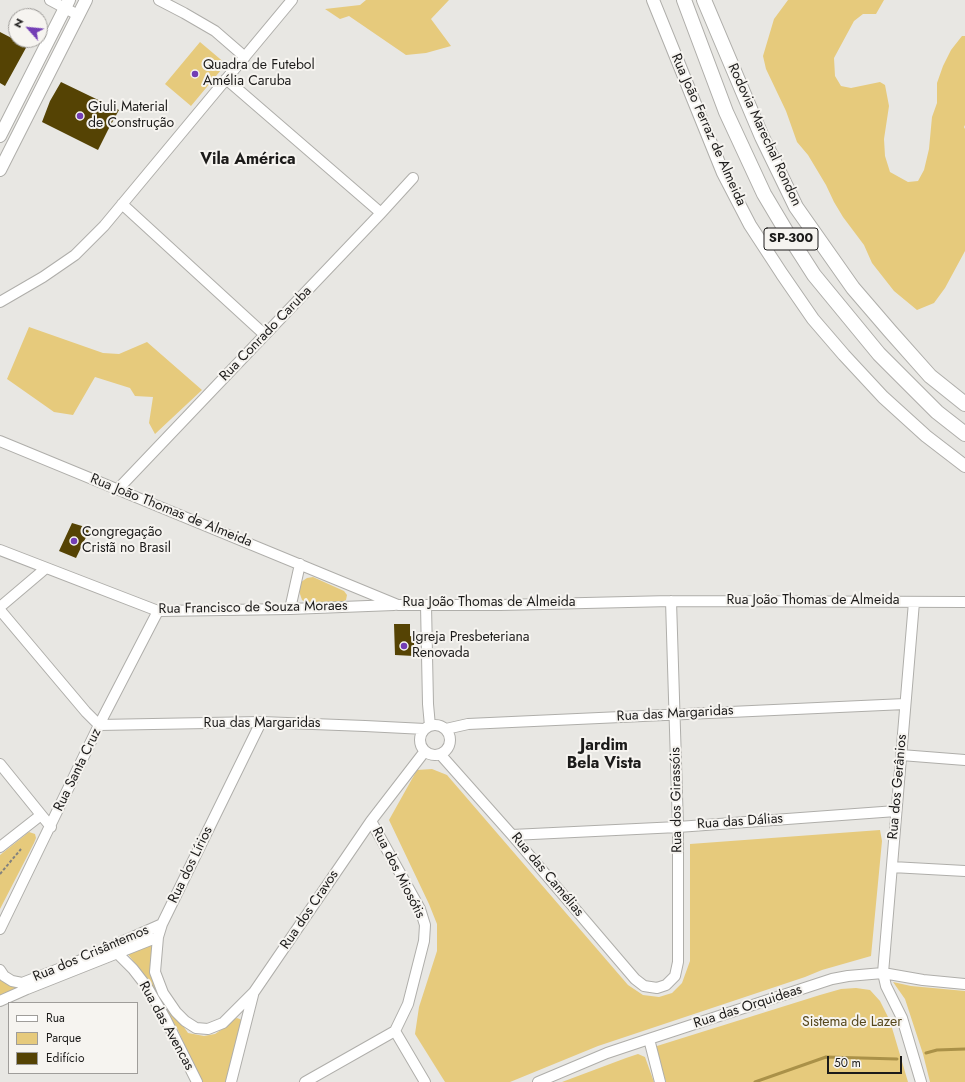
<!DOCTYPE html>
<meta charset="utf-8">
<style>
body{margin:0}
#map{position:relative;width:965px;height:1082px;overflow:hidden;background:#e8e7e3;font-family:Jost,sans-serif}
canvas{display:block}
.legend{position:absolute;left:8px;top:1002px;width:130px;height:72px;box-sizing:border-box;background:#f6f4f0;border:1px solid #9f9d9a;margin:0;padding:5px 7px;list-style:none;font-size:12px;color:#1c1b1a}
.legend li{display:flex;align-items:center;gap:8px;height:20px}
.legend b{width:20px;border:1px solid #9f9d9a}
.north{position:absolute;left:8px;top:8px;width:40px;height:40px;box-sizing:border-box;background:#f6f4f0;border:1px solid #9f9d9a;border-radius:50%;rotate:297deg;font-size:11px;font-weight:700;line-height:16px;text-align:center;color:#1c1b1a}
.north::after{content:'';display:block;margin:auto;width:14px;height:18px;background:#733eb5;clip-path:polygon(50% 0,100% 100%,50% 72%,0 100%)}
.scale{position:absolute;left:827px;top:1056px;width:75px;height:18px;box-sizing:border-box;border:2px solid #1c1b1a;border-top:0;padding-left:5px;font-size:12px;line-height:14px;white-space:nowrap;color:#1c1b1a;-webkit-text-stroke:3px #f6f4f0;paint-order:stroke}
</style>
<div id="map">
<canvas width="965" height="1082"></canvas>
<ul class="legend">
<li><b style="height:5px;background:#fff"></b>Rua</li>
<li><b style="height:11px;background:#e6ca7c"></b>Parque</li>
<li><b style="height:11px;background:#554304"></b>Edifício</li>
</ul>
<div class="north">N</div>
<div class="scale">50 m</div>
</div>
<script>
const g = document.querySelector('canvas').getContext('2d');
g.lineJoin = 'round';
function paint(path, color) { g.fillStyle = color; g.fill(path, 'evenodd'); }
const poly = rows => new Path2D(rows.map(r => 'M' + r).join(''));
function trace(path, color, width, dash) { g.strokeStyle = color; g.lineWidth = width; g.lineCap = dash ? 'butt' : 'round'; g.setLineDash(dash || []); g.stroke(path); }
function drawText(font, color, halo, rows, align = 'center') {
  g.font = font + ' Jost,sans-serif'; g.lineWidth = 4; g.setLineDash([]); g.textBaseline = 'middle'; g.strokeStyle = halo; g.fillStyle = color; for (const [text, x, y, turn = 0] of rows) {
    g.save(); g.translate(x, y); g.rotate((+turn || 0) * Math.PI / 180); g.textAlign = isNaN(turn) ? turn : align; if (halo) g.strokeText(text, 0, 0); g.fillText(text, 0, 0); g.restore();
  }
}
paint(poly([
 [366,0,449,0,431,19,451,46,426,53,406,55,349,16,340,19,325,9,360,5],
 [788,0,884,0,876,14,863,14,854,21,834,58,835,76,841,86,851,88,880,82,885,85,889,106,884,139,885,156,890,172,908,182,918,181,924,170,929,149,932,117,937,103,937,83,943,66,951,50,962,36,965,36,965,125,964,127,965,129,965,251,945,288,934,303,917,310,894,291,872,263,864,245,843,217,834,202,826,185,808,155,797,142,786,111,766,69,763,56,774,19],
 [200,42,226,64,191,106,165,84],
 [29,327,103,353,119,354,147,342,202,390,155,434,149,423,153,397,135,396,130,388,95,377,73,415,54,412,7,379],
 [313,577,344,591,347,595,346,600,342,602,308,604,302,600,299,591,301,582,307,578],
 [432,769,447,775,628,985,643,995,659,997,672,993,682,983,690,961,690,844,880,830,882,841,871,956,822,970,805,977,598,1046,510,1082,445,1082,415,1034,419,1007,437,951,437,924,429,904,389,820,417,770],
 [29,832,35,834,36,838,34,843,0,909,0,855],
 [154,943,160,992,188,1033,204,1036,215,1034,228,1025,234,1019,237,1018,242,1020,242,1022,227,1082,201,1082,177,1028,145,976,127,953],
 [0,979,7,983,19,989,0,996],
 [893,982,911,986,965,991,965,1082,930,1082,923,1054,905,999],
 [856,988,870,990,880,1001,890,1021,908,1082,666,1082,656,1050,657,1046,820,995,841,989],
 [638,1054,645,1057,654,1082,562,1082,626,1058]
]), '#e6ca7c');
trace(poly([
 [926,1053,937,1050,965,1049],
 [755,1082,826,1057,897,1059]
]), '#aa9148', 3);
paint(poly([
 [0,32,27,46,5,86,0,83],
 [61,82,119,110,108,130,98,150,42,122,50,101],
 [72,523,82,526,89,531,76,558,59,551],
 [394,624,410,624,410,636,414,637,414,656,395,655]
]), '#554304');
const minor = poly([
 [50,0,78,15],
 [159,0,184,13,215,31,245,57],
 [226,79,381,213],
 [122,204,265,335],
 [0,302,43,277,75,255,104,226,292,0],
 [0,441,398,605,500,605,671,601,965,602],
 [118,489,381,213,413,178],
 [0,550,158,611,290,609,394,605],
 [914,602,883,973,886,986,902,1018,921,1082],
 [426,605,428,704,430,726],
 [0,607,46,568],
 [290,609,300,564],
 [0,610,86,712,99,725,261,722,365,726,425,729],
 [261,722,162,924,158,937,155,972,163,993,176,1012,185,1021,196,1028,208,1029,223,1023,254,992,371,821,425,751],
 '420 740a15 15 0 1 1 30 0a15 15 0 1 1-30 0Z',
 [446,729,468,724,905,704],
 [440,754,512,835,635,979,644,986,657,988,666,985,675,976,678,962,678,827,671,601],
 [901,755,965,760],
 [0,764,51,827],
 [371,821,420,909,425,925,424,941,408,1004,395,1031],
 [512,835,678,827,896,811],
 [0,847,41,815],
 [892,867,965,871],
 [0,929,99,725,158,611],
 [117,953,133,969,147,987,165,1018,197,1082],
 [0,970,4,976,12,981,22,983,74,963,162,924],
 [0,1001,27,989,158,937],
 [395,1031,425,1082],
 [649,1039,660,1082],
 [231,1082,253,995],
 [305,1082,395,1031],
 [538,1082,607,1053,649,1039,832,979,848,976,883,973,923,980,965,984]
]);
const major = poly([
 [653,0,723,173,750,225,782,274,813,319,844,355,883,397,926,436,965,466],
 [0,136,69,0],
 [0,170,86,0]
]);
const highway = poly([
 [684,0,726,112,764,194,789,236,814,275,879,354,937,412,965,434],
 [704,0,762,137,796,207,853,288,890,331,930,376,965,404]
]);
trace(minor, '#afaeaa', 12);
trace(major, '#afaeaa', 14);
trace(highway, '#afaeaa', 16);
trace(poly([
 [0,874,21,849]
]), '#82817e', 2, [3, 2]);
trace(minor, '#fff', 10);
trace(major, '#fff', 12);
trace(highway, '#fff', 14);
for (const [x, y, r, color] of [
 [195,74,4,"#733eb5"],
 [80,116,4,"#733eb5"],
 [74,541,4,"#733eb5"],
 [404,646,4,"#733eb5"]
]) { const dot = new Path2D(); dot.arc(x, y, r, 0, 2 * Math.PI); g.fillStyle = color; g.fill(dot); trace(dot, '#f6f4f0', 1.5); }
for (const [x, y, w] of [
 [791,239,54]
]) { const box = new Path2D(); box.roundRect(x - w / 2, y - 11, w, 22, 3); g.fillStyle = '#f6f4f0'; g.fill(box); trace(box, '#1c1b1a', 1); }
drawText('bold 13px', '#1c1b1a', null, [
 ["SP-300",791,239]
]);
drawText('14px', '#1c1b1a', '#f6f4f0', [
 ["Quadra de Futebol",203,66],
 ["Amélia Caruba",203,82],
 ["Giuli Material",88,108],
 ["de Construção",88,124],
 ["Congregação",82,533],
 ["Cristã no Brasil",82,549],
 ["Igreja Presbeteriana",412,638],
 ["Renovada",412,654]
], 'left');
drawText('14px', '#1c1b1a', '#f6f4f0', [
 ["Rua João Ferraz de Almeida",708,130,66],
 ["Rodovia Marechal Rondon",764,135,65],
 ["Rua Conrado Caruba",266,334,-46],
 ["Rua João Thomas de Almeida",171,511,22],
 ["Rua João Thomas de Almeida",813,601],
 ["Rua João Thomas de Almeida",489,603],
 ["Rua Francisco de Souza Moraes",253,608,-1],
 ["Rua das Margaridas",675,714,-3],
 ["Rua das Margaridas",262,724],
 ["Rua Santa Cruz",78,770,-64],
 ["Rua dos Gerânios",898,787,-85],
 ["Rua dos Girassóis",677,800,-91],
 ["Rua das Dálias",740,822,-4],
 ["Rua dos Lírios",191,865,-64],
 ["Rua dos Miosótis",398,873,63],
 ["Rua das Camélias",547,875,50],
 ["Rua dos Cravos",310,910,-56],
 ["Rua dos Crisântemos",91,954,-23],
 ["Rua das Orquideas",748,1007,-18],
 ["Rua das Avencas",166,1026,61]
]);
drawText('14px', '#56471c', '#f6f4f0', [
 ["Sistema de Lazer",852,1023]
]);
drawText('bold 16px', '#1c1b1a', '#f6f4f0', [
 ["Vila América",248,160],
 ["Jardim",604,746],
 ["Bela Vista",604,764]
]);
</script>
